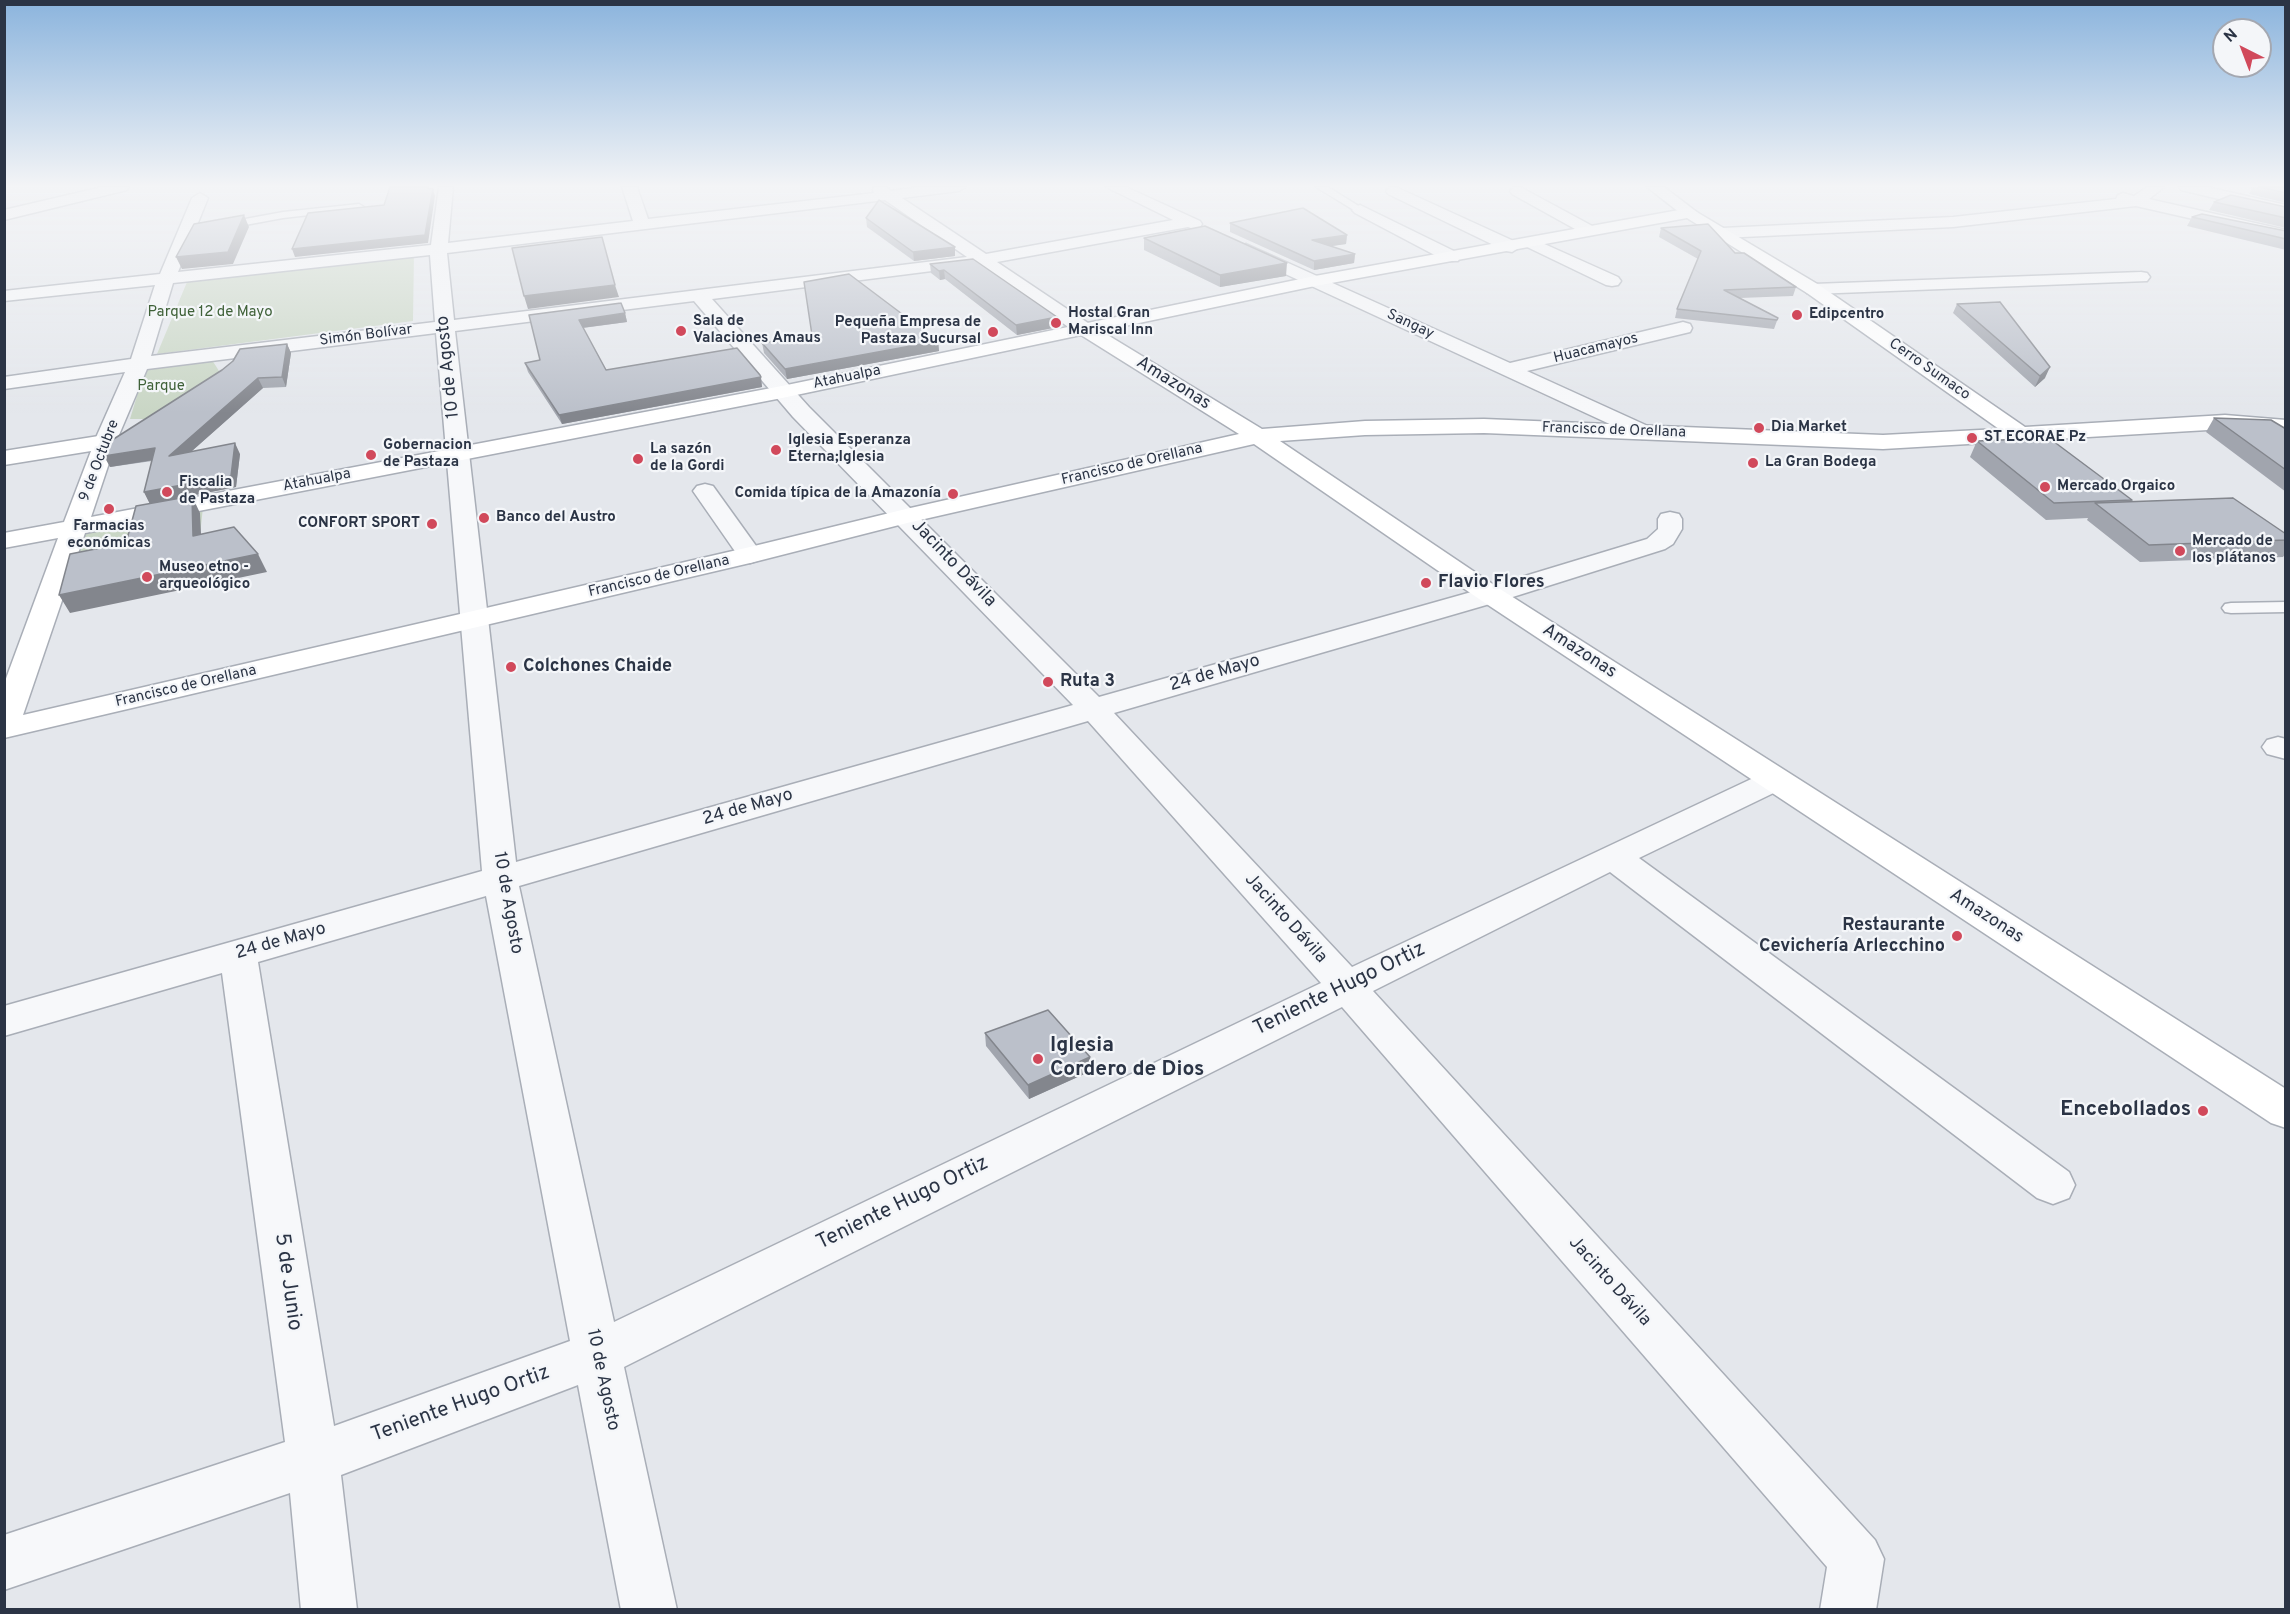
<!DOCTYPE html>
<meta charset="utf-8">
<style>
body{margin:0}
#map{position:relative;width:2290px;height:1614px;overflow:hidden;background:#e4e7ec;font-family:Overpass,sans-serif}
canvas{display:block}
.frame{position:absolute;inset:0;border:6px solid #2b3445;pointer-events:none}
.north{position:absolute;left:2212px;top:18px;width:60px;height:60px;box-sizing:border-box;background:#f4f6f9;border:2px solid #a4a8b1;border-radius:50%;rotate:318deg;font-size:16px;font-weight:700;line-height:24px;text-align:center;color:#2b3445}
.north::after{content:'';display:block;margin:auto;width:21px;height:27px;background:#d1495b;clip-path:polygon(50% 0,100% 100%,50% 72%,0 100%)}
</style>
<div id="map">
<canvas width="2290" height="1614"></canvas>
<div class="frame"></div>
<div class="north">N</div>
</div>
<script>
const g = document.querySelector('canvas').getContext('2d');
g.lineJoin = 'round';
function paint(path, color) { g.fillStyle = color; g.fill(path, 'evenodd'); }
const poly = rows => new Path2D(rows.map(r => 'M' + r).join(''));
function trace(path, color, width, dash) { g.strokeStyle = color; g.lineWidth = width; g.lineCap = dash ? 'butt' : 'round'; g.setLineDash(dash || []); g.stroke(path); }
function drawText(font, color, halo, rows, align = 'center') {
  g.font = font + ' Overpass,sans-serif'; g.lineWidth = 4.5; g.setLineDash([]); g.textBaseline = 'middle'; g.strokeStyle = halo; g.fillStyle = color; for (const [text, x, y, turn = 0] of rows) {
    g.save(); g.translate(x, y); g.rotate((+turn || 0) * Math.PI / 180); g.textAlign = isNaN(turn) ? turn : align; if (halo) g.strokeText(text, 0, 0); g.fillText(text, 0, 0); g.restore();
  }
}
paint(poly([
 [414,254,413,321,157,354,187,282],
 [212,360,221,374,148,419,130,419,145,369],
 [203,507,199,545,74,568,85,529]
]), '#c9d6c5');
const lane = poly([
 [1316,187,1328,187,1365,210,1357,212,1316,187],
 [359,204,364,207,362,209,283,218,218,230,213,227,218,224,283,212,359,204],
 [2286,602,2286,612,2231,613,2225,612,2222,608,2225,604,2231,603,2286,602]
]);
const street = poly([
 [102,187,129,187,127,190,4,220,4,210,102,187],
 [439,187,453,187,448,243,633,221,622,187,637,187,648,219,874,193,873,190,874,187,886,187,891,191,920,187,966,187,959,191,902,198,986,254,1173,220,1106,187,1126,187,1200,221,1202,224,1200,227,1194,229,1188,227,997,262,1091,325,1093,329,1091,333,1084,335,1077,333,979,265,712,299,809,407,1099,697,1482,589,1647,539,1658,529,1658,519,1661,514,1670,512,1679,514,1682,519,1682,529,1673,544,1665,549,1500,601,1114,713,1352,967,1764,773,1775,770,1786,773,1791,780,1786,787,1639,858,2069,1172,2075,1185,2069,1198,2053,1204,2037,1198,1610,872,1373,991,1875,1540,1884,1559,1876,1610,1820,1610,1827,1567,1342,1007,624,1367,677,1610,621,1610,578,1385,341,1475,357,1610,301,1610,290,1493,4,1590,4,1535,285,1442,222,973,4,1036,4,1006,482,871,436,333,147,369,116,442,113,447,105,449,97,447,94,442,125,372,4,389,4,377,131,359,155,285,4,301,4,291,160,274,192,198,200,193,208,198,178,272,431,245,439,187],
 [885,200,967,257,454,320,447,253,885,200],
 [430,255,435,322,151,356,173,283,430,255],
 [694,301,793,417,1073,705,516,862,455,331,694,301],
 [1088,721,1321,983,614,1322,519,886,1088,721],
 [486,896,570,1341,334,1426,258,962,486,896],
 [1390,187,1398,188,1518,243,1520,247,1512,252,1506,251,1388,194,1386,191,1390,187],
 [1514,187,1522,188,1596,228,1598,231,1596,234,1584,234,1512,194,1510,191,1514,187],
 [1647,187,1664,187,1698,213,1696,216,1684,216,1647,187],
 [2147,187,2164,187,2149,199,2286,230,2286,240,2136,206,1953,227,1722,238,1714,233,1722,228,1953,217,2116,199,2118,195,2123,193,2134,196,2147,187],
 [2179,187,2207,187,2286,205,2286,215,2181,190,2179,187],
 [1360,205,1458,253,1460,257,1458,261,1446,261,1355,213,1352,210,1355,207,1360,205],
 [1531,238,1618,277,1621,281,1618,285,1612,286,1606,285,1525,246,1523,243,1525,240,1531,238],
 [1246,244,1510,363,1683,322,1690,324,1692,328,1690,332,1527,371,1650,427,1653,432,1650,437,1642,439,1240,253,1238,249,1246,244],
 [2141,272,2147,273,2150,277,2147,281,1813,294,1807,293,1804,289,1807,285,1813,284,2141,272],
 [705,484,713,486,759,550,763,555,759,560,750,563,741,560,693,491,697,486,705,484],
 [2278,737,2286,739,2286,759,2267,754,2262,747,2267,740,2278,737]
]);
const secondary = poly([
 [1690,208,1819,285,2025,427,2225,415,2286,420,2286,434,2225,429,1883,449,1484,433,1365,435,1280,441,1500,589,2286,1089,2286,1128,2271,1123,1482,601,1254,444,907,523,750,563,4,738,4,684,58,538,4,548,4,533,64,522,91,451,4,465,4,451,105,435,113,437,116,442,91,517,782,386,1315,276,1690,208],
 [1687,218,1807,293,1999,429,1883,435,1484,419,1365,421,1262,429,1101,331,1315,286,1687,218],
 [1081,335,1239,434,906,509,750,547,23,715,85,533,782,398,1081,335]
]);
trace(lane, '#a9aeb7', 3);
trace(street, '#a9aeb7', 3);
trace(secondary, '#a9aeb7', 3);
paint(lane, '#f7f8fa');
paint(street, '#f7f8fa');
paint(secondary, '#fff');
paint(poly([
 [2252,187,2286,187,2286,203,2249,194],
 [2214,202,2286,207,2286,228,2209,210],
 [2192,217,2286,231,2286,250,2187,226],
 [866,218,955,247,955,256,914,261,867,227],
 [1230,223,1347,235,1346,244,1331,246,1355,254,1354,263,1314,270,1230,232],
 [1661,228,1735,253,1796,287,1793,296,1740,298,1778,318,1774,329,1675,318,1677,309,1698,259,1659,237],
 [1144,238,1286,276,1220,287,1144,250],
 [930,264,1057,317,1058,327,1017,335,945,279,940,280,931,273],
 [1957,304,2045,378,2035,387,1953,313],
 [625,313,627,322,583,328,606,370,760,375,762,387,562,424,528,372,525,363,540,360,529,315],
 [938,341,939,351,787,379,764,353,762,343],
 [287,344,291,353,286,387,263,388,192,451,240,454,236,487,150,504,144,492,152,461,110,467,222,370],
 [2214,418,2286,429,2286,492,2206,432],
 [1977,441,2132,500,2131,502,2286,534,2286,553,2283,557,2140,562,2087,520,2088,518,2046,520,1970,457],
 [985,1033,1091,1071,1029,1099,986,1046]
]), '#a1a5ae');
paint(poly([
 [433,188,435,196,428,243,295,257,292,249],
 [244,215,249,227,233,264,182,269,176,257],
 [1347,235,1346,244,1312,249,1312,240],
 [955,247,955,256,914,261,913,252],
 [1355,254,1354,263,1314,270,1314,261],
 [1287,263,1286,276,1220,287,1220,275],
 [944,270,945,279,940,280,939,271],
 [615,285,619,297,528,309,524,296],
 [625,313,627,322,581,328,579,320],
 [1057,317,1058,327,1017,335,1016,325],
 [938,341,939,351,787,379,785,369],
 [287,344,291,353,286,387,282,377],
 [2050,367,2045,378,2035,387,2040,376],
 [761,377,762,387,562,424,559,415],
 [258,378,263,388,175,466,169,456],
 [235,443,240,454,236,487,150,504,144,492],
 [155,448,160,459,110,467,104,456],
 [192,496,200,513,202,554,193,536],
 [258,554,267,572,70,613,59,595],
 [1090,1057,1091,1071,1029,1099,1028,1085]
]), '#83868d');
const building = poly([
 [390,187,428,187,428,189,433,188,425,235,292,249,308,213,384,205,390,187],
 [2259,187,2286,187,2286,193,2259,187],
 [2231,195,2286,207,2286,218,2214,202,2231,195],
 [879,200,955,247,913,252,866,218,879,200],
 [1303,208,1347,235,1312,240,1355,254,1314,261,1230,223,1303,208],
 [2202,214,2286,231,2286,239,2192,217,2202,214],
 [244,215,228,252,176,257,194,224,244,215],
 [1708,224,1735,253,1744,253,1796,287,1724,290,1778,318,1777,320,1677,309,1701,251,1661,228,1708,224],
 [1205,226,1287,263,1220,275,1144,238,1205,226],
 [602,237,615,285,524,296,512,248,602,237],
 [973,259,1057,317,1016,325,944,270,939,271,930,264,973,259],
 [849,274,938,341,785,369,762,343,812,335,804,282,849,274],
 [2000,302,2050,367,2040,376,1957,304,2000,302],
 [621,303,625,313,579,320,606,370,737,348,760,375,761,377,559,415,525,363,540,360,529,315,621,303],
 [287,344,282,377,258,378,169,456,235,443,231,476,144,492,155,448,104,456,109,442,222,370,233,361,240,349,287,344],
 [2214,418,2271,420,2286,429,2286,470,2214,418],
 [2049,438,2132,500,2054,503,1977,441,2049,438],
 [192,496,193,536,234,527,258,554,59,595,70,554,126,543,136,506,192,496],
 [2233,498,2286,534,2286,540,2149,545,2095,503,2233,498],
 [1048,1010,1090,1057,1028,1085,985,1033,1048,1010]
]);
paint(building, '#bbc0ca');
trace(building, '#83868d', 1.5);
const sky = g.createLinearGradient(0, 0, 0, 413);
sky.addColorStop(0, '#8bb4dd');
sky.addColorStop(0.45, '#f3f4f6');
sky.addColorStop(1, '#f3f4f600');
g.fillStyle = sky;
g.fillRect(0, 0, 2290, 413);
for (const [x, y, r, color] of [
 [1797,315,6,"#d1495b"],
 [1056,323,6,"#d1495b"],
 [681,331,6,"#d1495b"],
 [993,332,6,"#d1495b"],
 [1759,428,6,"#d1495b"],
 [1972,438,6,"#d1495b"],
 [776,450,6,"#d1495b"],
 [371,455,6,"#d1495b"],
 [638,459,6,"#d1495b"],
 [1753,463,6,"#d1495b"],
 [2045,487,6,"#d1495b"],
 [167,492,6,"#d1495b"],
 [953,494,6,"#d1495b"],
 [109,509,6,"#d1495b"],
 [484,518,6,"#d1495b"],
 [432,524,6,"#d1495b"],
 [2180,551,6,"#d1495b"],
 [147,577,6,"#d1495b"],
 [1426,583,6,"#d1495b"],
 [511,667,6,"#d1495b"],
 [1048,682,6,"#d1495b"],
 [1957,936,6,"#d1495b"],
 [1038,1059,6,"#d1495b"],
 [2203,1111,6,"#d1495b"]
]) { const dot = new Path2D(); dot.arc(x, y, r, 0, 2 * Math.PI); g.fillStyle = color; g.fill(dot); trace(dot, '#f4f6f9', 2); }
drawText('15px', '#3f6138', '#f4f6f9', [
 ["Parque 12 de Mayo",210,313],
 ["Parque",161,387]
]);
drawText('bold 15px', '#2b3445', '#f4f6f9', [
 ["Hostal Gran",1068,314],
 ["Mariscal Inn",1068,331],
 ["Edipcentro",1809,315],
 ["Sala de",693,322],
 ["Valaciones Amaus",693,339],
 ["Pequeña Empresa de",981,323,"right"],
 ["Pastaza Sucursal",981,340,"right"],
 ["Dia Market",1771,428],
 ["ST ECORAE Pz",1984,438],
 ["Iglesia Esperanza",788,441],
 ["Eterna;Iglesia",788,458],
 ["Gobernacion",383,446],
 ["de Pastaza",383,463],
 ["La sazón",650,450],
 ["de la Gordi",650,467],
 ["La Gran Bodega",1765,463],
 ["Fiscalia",179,483],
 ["de Pastaza",179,500],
 ["Mercado Orgaico",2057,487],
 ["Comida típica de la Amazonía",941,494,"right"],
 ["Banco del Austro",496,518],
 ["CONFORT SPORT",420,524,"right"],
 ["Farmacias",109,527,"center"],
 ["económicas",109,544,"center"],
 ["Mercado de",2192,542],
 ["los plátanos",2192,559],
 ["Museo etno -",159,568],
 ["arqueológico",159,585]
], 'left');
drawText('15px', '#2b3445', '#f4f6f9', [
 ["Sangay",1410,325,25],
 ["Simón Bolívar",366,336,-7],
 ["Huacamayos",1596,349,-14],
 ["Cerro Sumaco",1929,370,35],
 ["Atahualpa",847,378,-12],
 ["Francisco de Orellana",1614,431,2],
 ["9 de Octubre",100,461,-69],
 ["Francisco de Orellana",1132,465,-13],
 ["Atahualpa",317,481,-11],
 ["Francisco de Orellana",659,577,-13],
 ["Francisco de Orellana",186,687,-13]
]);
drawText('18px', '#2b3445', '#f4f6f9', [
 ["10 de Agosto",449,367,-96],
 ["Amazonas",1173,384,32],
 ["Jacinto Dávila",953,564,46],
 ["Amazonas",1579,652,33],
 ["24 de Mayo",1215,674,-16],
 ["24 de Mayo",748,808,-16],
 ["10 de Agosto",507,903,80],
 ["Amazonas",1986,917,33],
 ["Jacinto Dávila",1285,919,48],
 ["24 de Mayo",281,942,-16],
 ["Jacinto Dávila",1609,1282,48],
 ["10 de Agosto",602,1380,78]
]);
drawText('bold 18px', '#2b3445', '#f4f6f9', [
 ["Flavio Flores",1438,583],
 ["Colchones Chaide",523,667],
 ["Ruta 3",1060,682],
 ["Restaurante",1945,926,"right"],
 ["Cevichería Arlecchino",1945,947,"right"]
], 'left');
drawText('21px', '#2b3445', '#f4f6f9', [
 ["Teniente Hugo Ortiz",1340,990,-26],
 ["Teniente Hugo Ortiz",903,1204,-26],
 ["5 de Junio",287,1282,82],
 ["Teniente Hugo Ortiz",461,1405,-20]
]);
drawText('bold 21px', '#2b3445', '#f4f6f9', [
 ["Iglesia",1050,1047],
 ["Cordero de Dios",1050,1071],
 ["Encebollados",2191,1111,"right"]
], 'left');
</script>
